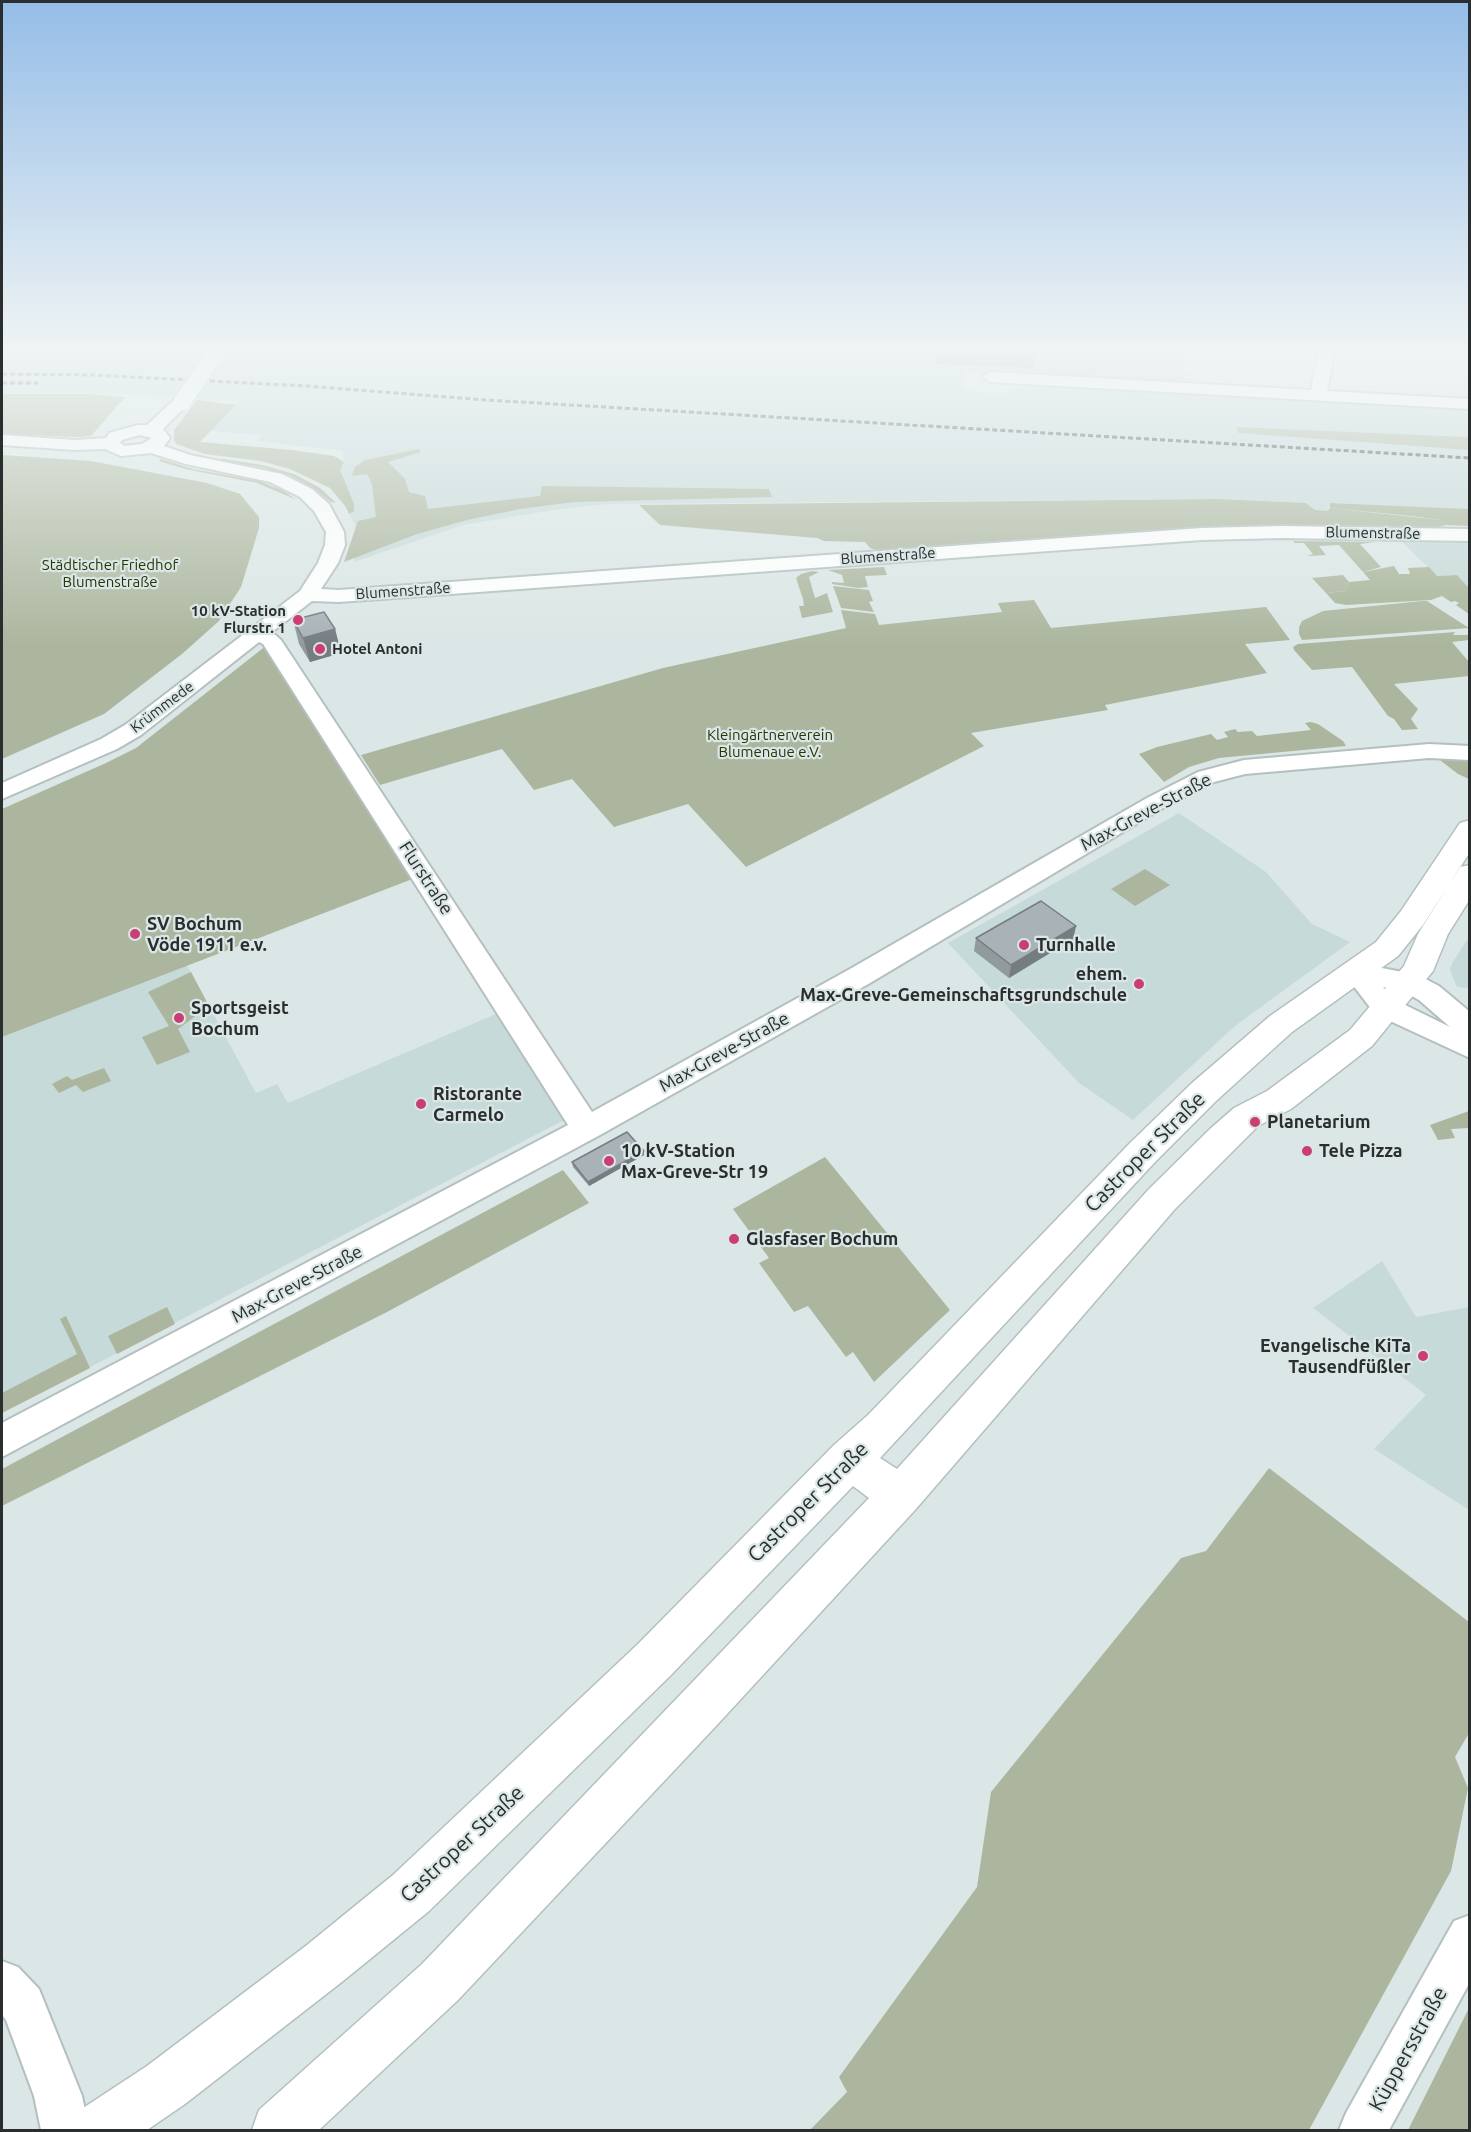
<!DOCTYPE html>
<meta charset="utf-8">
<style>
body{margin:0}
#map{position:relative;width:1471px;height:2132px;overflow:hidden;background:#dbe7e6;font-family:Ubuntu,sans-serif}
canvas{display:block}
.frame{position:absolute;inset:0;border:3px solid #2a2e2e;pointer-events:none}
</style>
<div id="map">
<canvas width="1471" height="2132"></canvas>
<div class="frame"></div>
</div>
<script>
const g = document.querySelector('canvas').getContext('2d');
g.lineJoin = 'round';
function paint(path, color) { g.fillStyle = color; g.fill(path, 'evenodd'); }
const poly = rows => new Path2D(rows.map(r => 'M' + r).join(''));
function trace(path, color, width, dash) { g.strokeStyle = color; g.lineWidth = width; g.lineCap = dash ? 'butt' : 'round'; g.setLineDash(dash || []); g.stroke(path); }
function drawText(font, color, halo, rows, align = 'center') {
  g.font = font + ' Ubuntu,sans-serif'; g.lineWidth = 4.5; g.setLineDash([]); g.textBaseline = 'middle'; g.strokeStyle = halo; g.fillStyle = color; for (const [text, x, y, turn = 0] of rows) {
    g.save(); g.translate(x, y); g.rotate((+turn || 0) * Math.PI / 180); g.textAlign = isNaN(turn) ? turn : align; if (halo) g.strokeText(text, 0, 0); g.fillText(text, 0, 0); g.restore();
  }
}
paint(poly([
 [2,348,535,348,535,350,778,350,795,348,1183,348,1186,382,966,371,963,390,1002,394,1029,383,1469,409,1469,437,1237,427,1238,433,1469,450,1469,509,1330,503,1327,512,1315,510,1306,503,1218,499,608,504,561,509,463,525,354,562,355,525,346,507,330,488,344,462,343,451,257,441,261,435,210,431,239,401,90,393,2,393],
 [1397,537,1469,538,1469,588,1457,575,1437,576],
 [1179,813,1266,872,1312,924,1350,942,1235,1026,1133,1120,1079,1083,948,943],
 [1467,940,1469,941,1469,988,1457,987,1450,970,1451,965],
 [187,965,256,1093,277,1084,288,1103,498,1013,566,1119,2,1413,2,1037],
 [1382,1261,1416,1317,1469,1307,1469,1510,1374,1449,1426,1395,1313,1308]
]), '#c6dad9');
paint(poly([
 [2,394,89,394,125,397,91,436,75,437,2,434],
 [197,400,236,405,200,442,292,450,334,456,344,462,340,470,354,504,354,511,349,514,346,507,330,488,290,469,261,461,205,454,176,444,174,440,174,430],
 [1237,427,1469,437,1469,450,1238,433],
 [419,449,421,452,388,462,405,479,409,492,425,496,428,509,540,496,542,486,769,489,772,497,574,502,520,509,467,520,417,534,344,562,358,521,376,517,372,484,367,474,352,476,355,467,365,460],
 [2,455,91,461,207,483,240,494,259,517,259,528,241,587,219,621,182,654,104,714,2,759],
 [161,459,193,469,259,481,282,490,297,500,257,483,185,469,159,461],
 [223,459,262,465,294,474,320,488,336,503,331,502,312,487,289,475,261,467,218,461],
 [1218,499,1306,503,1315,510,1327,511,1330,508,1442,520,1446,525,1434,528,1277,526,1206,528,882,552,870,548,865,542,824,541,817,538,660,525,639,505],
 [1293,541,1375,542,1360,544,1381,567,1363,572,1339,545,1319,546,1326,555,1307,556,1313,554,1304,543,1295,543],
 [884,567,887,575,865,576,868,587,858,588,832,584,832,582,844,583,842,575,828,570],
 [812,571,819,572,809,577,815,598,827,593,833,612,802,618,799,606,804,606,803,599,796,578,801,574],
 [1343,575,1349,582,1345,591,1326,593,1312,578],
 [833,586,869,590,873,601,869,602,874,612,841,608],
 [1034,600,1051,628,1266,607,1290,640,1245,644,1267,673,1105,705,1108,710,971,733,984,746,746,867,688,804,614,827,572,779,534,790,502,749,380,785,361,755,663,668,846,628,841,610,875,614,879,625,1002,612,998,603],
 [1422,601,1427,601,1469,628,1302,640,1299,634,1299,627,1302,621,1323,611],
 [1455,632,1453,635,1469,635,1469,640,1452,642,1469,662,1469,676,1394,684,1418,709,1411,719,1418,729,1402,730,1394,719,1388,716,1352,667,1312,670,1294,650,1293,647,1298,644],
 [267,645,415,878,2,1037,2,809,106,763,136,748],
 [1311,722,1318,724,1343,741,1346,746,1219,758,1189,767,1164,782,1139,754,1157,747,1211,734,1217,740,1228,737,1224,732,1235,729,1238,732,1252,731,1257,736,1311,730,1305,723],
 [1436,757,1469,760,1469,779,1458,774],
 [1145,869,1170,885,1135,906,1111,889],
 [191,972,209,1006,178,1029,190,1052,157,1065,142,1037,169,1026,148,992],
 [104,1068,111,1081,83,1092,76,1085,59,1093,52,1084,67,1076,72,1080],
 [1469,1111,1469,1128,1451,1129,1455,1138,1438,1140,1430,1125],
 [825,1157,950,1310,874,1382,853,1352,846,1357,808,1306,794,1312,759,1263,769,1258,733,1209],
 [563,1170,589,1203,387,1312,2,1506,2,1469],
 [167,1307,175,1324,117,1354,108,1336],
 [66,1316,90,1368,2,1413,2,1393,77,1354,60,1319],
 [1269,1468,1469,1622,1469,1733,1455,1757,1468,1788,1451,1871,1309,2130,810,2130,847,2092,839,2077,977,1887,991,1792,1181,1558,1206,1551],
 [1469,2008,1469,2130,1408,2130]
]), '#acb69e');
paint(poly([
 [535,348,795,348,778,350,534,350],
 [1330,503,1469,509,1469,526,1446,525,1441,520,1411,516,1330,508],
 [1394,566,1399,574,1410,574,1408,568,1429,567,1437,576,1457,575,1469,588,1469,614,1456,605,1459,603,1455,601,1451,602,1442,596,1431,600,1346,605,1335,603,1326,593,1345,591,1349,582,1370,580,1363,572]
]), '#a8b498');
const minor = poly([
 [1319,348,1335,348,1327,391,1470,399,1470,409,990,382,982,377,990,372,1311,390,1319,348],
 [182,397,190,402,163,429,170,438,164,446,190,455,282,474,312,489,329,504,344,532,345,545,338,563,321,589,339,590,1202,528,1281,526,1470,529,1470,541,1281,538,1202,540,339,602,312,601,272,632,281,640,592,1112,850,969,1147,798,1198,772,1244,760,1429,744,1470,746,1470,760,1429,758,1245,774,1214,782,1163,808,870,983,600,1135,2,1457,2,1423,568,1125,263,644,259,642,141,735,117,749,2,799,2,783,101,739,125,725,300,591,318,563,325,545,326,532,314,511,300,497,270,482,186,464,151,453,121,456,105,449,75,450,2,445,2,435,75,440,106,438,109,433,138,425,147,425,176,398,182,397],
 [139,435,152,438,142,444,125,446,120,443,122,440,139,435],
 [1356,963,1418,975,1439,986,1470,1012,1470,1058,1375,1014,1343,972,1347,965,1356,963],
 [1383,987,1401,990,1419,1000,1450,1027,1395,1000,1383,987],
 [1470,1915,1470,1982,1389,2130,1339,2130,1346,2113,1454,1921,1470,1915],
 [2,1961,18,1967,39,1989,82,2096,89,2130,41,2130,34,2096,6,2020,2,2015,2,1961]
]);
const major = poly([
 [1470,820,1470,852,1423,925,1398,956,1292,1032,1216,1101,1155,1162,880,1458,897,1469,1149,1189,1210,1129,1234,1108,1267,1091,1350,1030,1404,966,1418,934,1460,867,1470,865,1470,899,1448,934,1433,971,1372,1046,1291,1109,1258,1126,1175,1209,915,1510,716,1726,458,2000,319,2130,252,2130,259,2110,422,1964,869,1498,853,1486,670,1676,429,1911,343,1981,185,2104,147,2130,73,2130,80,2110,147,2066,307,1945,393,1875,638,1644,834,1445,868,1415,1131,1142,1192,1083,1270,1016,1376,942,1401,911,1460,823,1470,820]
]);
trace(minor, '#b4bfbf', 4);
trace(major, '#b4bfbf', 3);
paint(minor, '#fff');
paint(major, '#fff');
trace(poly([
 [2,348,24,348],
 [2,374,93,375,307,386,486,400,1470,458],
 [2,383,38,383]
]), '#3f4444', 3, [5, 3]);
const minorBridge = poly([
 [182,402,219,348]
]);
trace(minorBridge, '#b4bfbf', 19, []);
trace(minorBridge, '#fff', 17);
paint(poly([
 [935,348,1035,348,1036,353,1034,368,936,364],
 [293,620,335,629,341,653,310,662,299,644],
 [1076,926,1073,939,1009,978,974,951,976,938],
 [644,1155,589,1186,573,1167,572,1162]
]), '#919a9d');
paint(poly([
 [335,629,341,653,310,662,303,638],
 [1076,926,1073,939,1009,978,1011,965],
 [644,1151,644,1155,589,1186,588,1182]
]), '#767d80');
const building = poly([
 [937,348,1035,348,1036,353,937,349,937,348],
 [324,612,335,629,303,638,293,620,324,612],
 [1041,901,1076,926,1011,965,976,938,1041,901],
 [627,1132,644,1151,588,1182,572,1162,627,1132]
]);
paint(building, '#a9b3b7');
trace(building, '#767d80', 1.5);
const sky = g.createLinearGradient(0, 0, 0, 646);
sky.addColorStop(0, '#95bde7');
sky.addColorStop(0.54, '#eff4f4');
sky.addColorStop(1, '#eff4f400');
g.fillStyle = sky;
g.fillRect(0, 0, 1471, 646);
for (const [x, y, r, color] of [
 [298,620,6,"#c93e73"],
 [320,649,6,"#c93e73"],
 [135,934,6,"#c93e73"],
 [1024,945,6,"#c93e73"],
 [1139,984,6,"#c93e73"],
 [179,1018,6,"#c93e73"],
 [421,1104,6,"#c93e73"],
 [1255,1122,6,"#c93e73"],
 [1307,1151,6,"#c93e73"],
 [609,1161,6,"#c93e73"],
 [734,1239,6,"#c93e73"],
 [1423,1356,6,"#c93e73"]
]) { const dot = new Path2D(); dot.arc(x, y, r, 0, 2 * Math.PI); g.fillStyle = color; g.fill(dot); trace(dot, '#dbe7e6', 2); }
drawText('15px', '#2a2e2e', '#dbe7e6', [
 ["Blumenstraße",1373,533,1],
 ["Blumenstraße",888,556,-4],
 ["Blumenstraße",403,591,-4],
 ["Krümmede",162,707,-37]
]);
drawText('15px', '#263505', '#dbe7e6', [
 ["Städtischer Friedhof",110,565],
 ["Blumenstraße",110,582],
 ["Kleingärtnerverein",770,735],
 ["Blumenaue e.V.",770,752]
]);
drawText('bold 15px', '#2a2e2e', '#dbe7e6', [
 ["10 kV-Station",286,611],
 ["Flurstr. 1",286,628],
 ["Hotel Antoni",332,649,"left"]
], 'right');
drawText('18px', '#2a2e2e', '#dbe7e6', [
 ["Max-Greve-Straße",1146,812,-28],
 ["Flurstraße",426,878,57],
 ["Max-Greve-Straße",724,1052,-29],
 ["Max-Greve-Straße",297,1284,-28]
]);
drawText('bold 18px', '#2a2e2e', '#dbe7e6', [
 ["SV Bochum",147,924],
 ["Vöde 1911 e.v.",147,945],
 ["Turnhalle",1036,945],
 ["ehem.",1127,974,"right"],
 ["Max-Greve-Gemeinschaftsgrundschule",1127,995,"right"],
 ["Sportsgeist",191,1008],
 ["Bochum",191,1029],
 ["Ristorante",433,1094],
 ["Carmelo",433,1115],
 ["Planetarium",1267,1122],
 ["10 kV-Station",621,1151],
 ["Max-Greve-Str 19",621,1172],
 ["Tele Pizza",1319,1151],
 ["Glasfaser Bochum",746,1239],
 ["Evangelische KiTa",1411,1346,"right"],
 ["Tausendfüßler",1411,1367,"right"]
], 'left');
drawText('21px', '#2a2e2e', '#dbe7e6', [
 ["Castroper Straße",1145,1152,-45],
 ["Castroper Straße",808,1502,-45],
 ["Castroper Straße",462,1844,-43],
 ["Küppersstraße",1408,2049,-61]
]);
</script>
